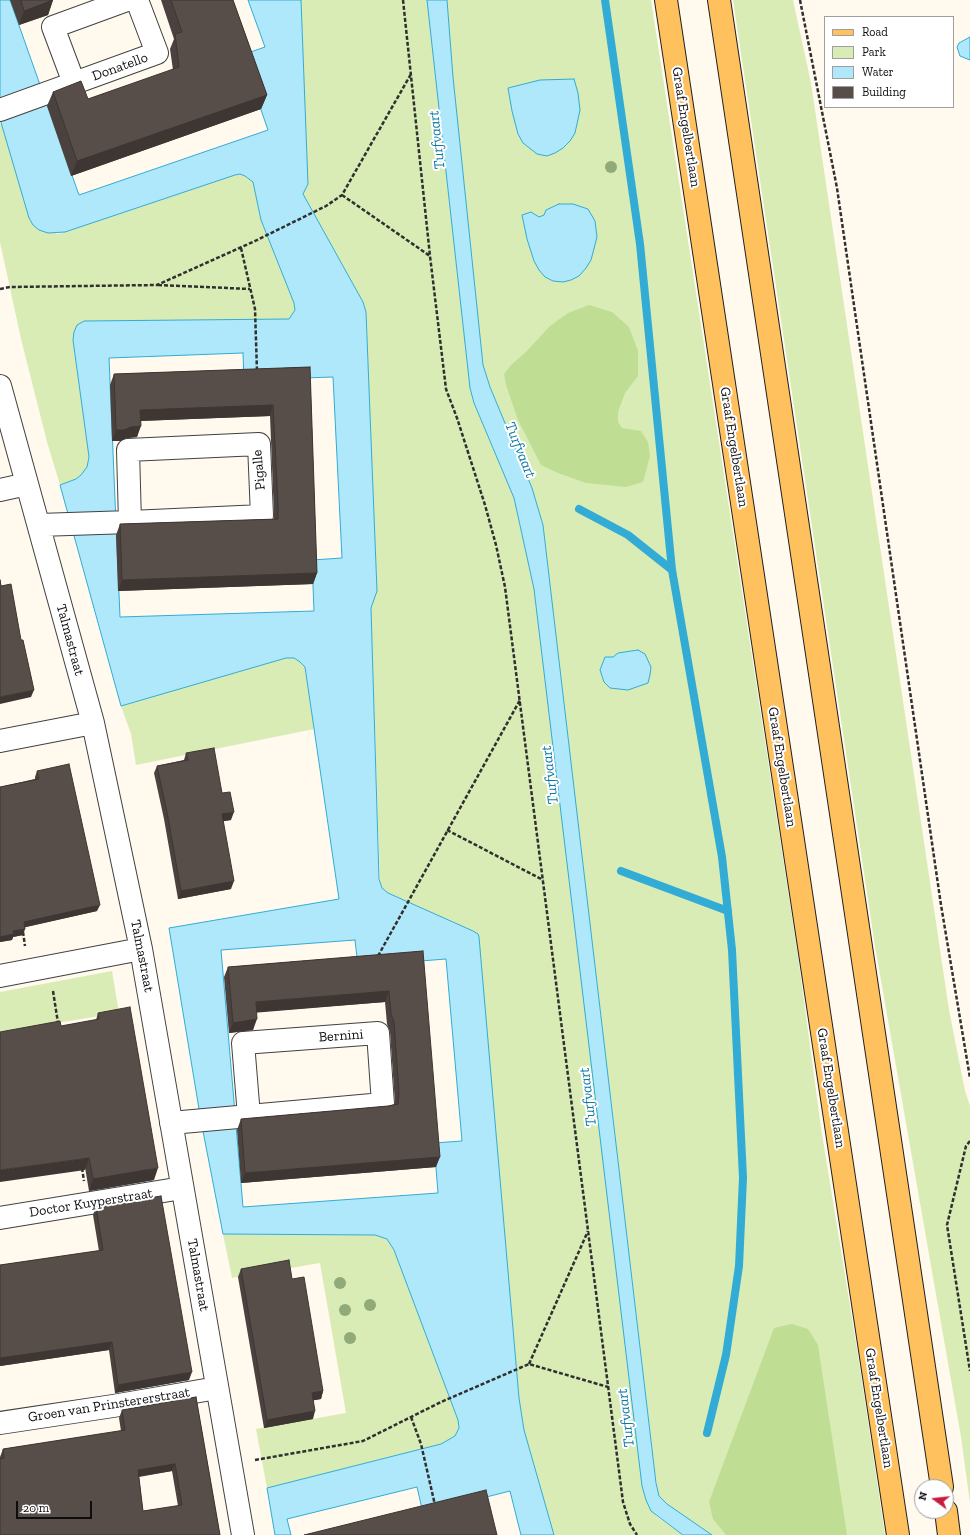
<!DOCTYPE html>
<style>
body{margin:0}
#map{position:relative;width:970px;height:1535px;overflow:hidden;background:#fff9ee;font-family:"Zilla Slab",serif}
canvas{display:block}
.legend{position:absolute;left:824px;top:16px;width:130px;height:92px;box-sizing:border-box;background:#fff;border:1px solid #9f9f9f;margin:0;padding:5px 7px;list-style:none;font-size:12px;color:#0e0e0e}
.legend li{display:flex;align-items:center;gap:8px;height:20px}
.legend b{width:20px;border:1px solid #9f9f9f}
.north{position:absolute;left:914px;top:1479px;width:40px;height:40px;box-sizing:border-box;background:#fff;border:1px solid #9f9f9f;border-radius:50%;rotate:285deg;font-size:11px;font-weight:700;line-height:16px;text-align:center;color:#0e0e0e}
.north::after{content:'';display:block;margin:auto;width:14px;height:18px;background:#c61d3d;clip-path:polygon(50% 0,100% 100%,50% 72%,0 100%)}
.scale{position:absolute;left:16px;top:1501px;width:76px;height:18px;box-sizing:border-box;border:2px solid #0e0e0e;border-top:0;padding-left:5px;font-size:12px;line-height:14px;white-space:nowrap;color:#0e0e0e;-webkit-text-stroke:3px #fff;paint-order:stroke}
</style>
<div id="map">
<canvas width="970" height="1535"></canvas>
<ul class="legend">
<li><b style="height:5px;background:#ffc15e"></b>Road</li>
<li><b style="height:11px;background:#d9ecb5"></b>Park</li>
<li><b style="height:11px;background:#afe8fa"></b>Water</li>
<li><b style="height:11px;background:#574d49"></b>Building</li>
</ul>
<div class="north">N</div>
<div class="scale">20 m</div>
</div>
<script>
const g = document.querySelector('canvas').getContext('2d');
g.lineJoin = 'round';
function paint(path, color) { g.fillStyle = color; g.fill(path, 'evenodd'); }
const poly = rows => new Path2D(rows.map(r => 'M' + r).join(''));
function trace(path, color, width, dash) { g.strokeStyle = color; g.lineWidth = width; g.lineCap = dash ? 'butt' : 'round'; g.setLineDash(dash || []); g.stroke(path); }
function drawText(font, color, halo, rows, align = 'center') {
  g.font = font + ' "Zilla Slab",serif'; g.lineWidth = 4; g.setLineDash([]); g.textBaseline = 'middle'; g.strokeStyle = halo; g.fillStyle = color; for (const [text, x, y, turn = 0] of rows) {
    g.save(); g.translate(x, y); g.rotate((+turn || 0) * Math.PI / 180); g.textAlign = isNaN(turn) ? turn : align; if (halo) g.strokeText(text, 0, 0); g.fillText(text, 0, 0); g.restore();
  }
}
paint(poly([
 [301,0,427,0,470,388,474,403,514,498,534,589,656,1516,683,1535,554,1535,524,1430,519,1398,479,940,478,934,473,931,388,893,382,888,380,882,371,608,377,591,366,312,363,302,303,194,308,184],
 [447,0,651,0,798,956,821,1128,858,1355,885,1535,712,1535,667,1504,659,1496,657,1489,543,525,532,488,490,387,483,365,453,77],
 [733,0,793,0,811,83,949,1010,965,1091,970,1106,970,1503,961,1437,875,946],
 [0,124,2,124,29,218,57,234,65,232,235,175,240,174,245,176,253,182,261,220,294,303,295,310,289,319,84,321,73,340,89,457,87,467,81,475,76,479,60,485,47,442,21,339,0,242],
 [286,658,294,658,300,662,305,667,314,729,136,765,131,734,121,706],
 [112,971,119,1013,0,1032,0,992],
 [223,1234,375,1235,387,1239,394,1250,458,1420,459,1428,456,1436,441,1444,267,1488,256,1429,346,1413,320,1263,232,1278]
]), '#d9ecb5');
paint(poly([
 [589,305,612,312,629,327,638,351,638,376,625,393,618,412,618,422,622,428,641,431,648,442,650,456,643,482,626,487,586,483,558,473,541,465,518,420,506,385,504,374,511,365,526,352,550,326,568,313],
 [792,1324,808,1329,818,1345,847,1535,726,1535,713,1519,709,1502,774,1328]
]), '#bfde93');
const water = poly([
 [0,0,10,0,79,195,268,130,242,55,265,47,248,0,301,0,308,184,303,194,363,302,366,312,377,591,371,608,379,879,382,888,388,893,473,931,478,934,479,937,519,1398,524,1430,554,1535,521,1535,510,1491,423,1513,417,1487,287,1519,291,1535,275,1535,267,1488,441,1444,455,1436,459,1428,458,1420,394,1250,387,1239,375,1235,223,1234,201,1121,169,928,339,899,305,667,300,662,294,658,286,658,121,706,60,485,76,479,81,475,87,467,89,457,73,340,74,332,77,325,84,321,289,319,295,310,294,303,261,220,253,182,245,176,240,174,235,175,65,232,48,233,39,230,33,225,29,218,0,119,0,0],
 [243,353,244,380,333,377,342,558,312,560,314,611,120,617,109,358,243,353],
 [355,940,358,966,446,959,462,1141,434,1143,438,1193,243,1207,221,950,355,940],
 [427,0,447,0,453,77,483,365,490,387,532,488,543,525,656,1483,659,1496,667,1504,712,1535,683,1535,651,1511,646,1500,642,1486,534,589,514,498,474,403,470,388,427,0],
 [970,37,970,60,960,56,957,47,959,43,970,37],
 [574,79,578,93,580,110,575,133,570,141,563,148,555,153,547,156,537,154,523,143,518,134,512,111,508,88,540,80,574,79],
 [559,204,573,204,588,209,595,221,597,237,591,260,586,268,579,276,571,280,563,282,553,281,545,277,539,270,534,261,527,239,522,215,531,212,539,217,544,215,546,210,559,204],
 [638,650,645,654,651,667,650,675,648,683,628,690,610,688,604,682,600,670,605,657,613,657,618,653,638,650]
]);
paint(water, '#afe8fa');
trace(water, '#32abd5', 1);
trace(poly([
 [605,0,640,244,672,570,722,857,732,950,743,1178,739,1266,726,1355,707,1433],
 [579,509,628,535,672,570],
 [621,871,728,911]
]), '#32abd5', 8);
const minor = poly([
 [74,83,53,27,127,0],
 [0,110,157,53,137,0],
 [0,386,93,723,141,949,243,1535],
 [0,490,27,484],
 [39,525,130,522,262,516,259,444,128,450,130,522],
 [0,741,93,723],
 [0,976,141,949],
 [171,1123,383,1104,378,1033,243,1043,249,1116],
 [0,1218,182,1188],
 [0,1423,113,1406,217,1388]
]);
const primary = poly([
 [666,0,898,1535],
 [719,0,942,1487],
 [946,1511,949,1535]
]);
trace(minor, '#414141', 24);
trace(primary, '#1f1f1f', 24);
trace(poly([
 [403,0,430,256,446,389,457,418,485,505,496,545,505,587,623,1502,630,1524,637,1535],
 [800,0,837,188,941,905,970,1078],
 [342,195,430,256],
 [241,248,255,309,257,372],
 [158,285,250,289],
 [0,289,10,287,157,285,255,241,326,206,342,195,411,74],
 [447,830,543,880],
 [23,932,25,946],
 [378,956,520,700],
 [53,991,58,1023],
 [970,1141,966,1146,947,1225,970,1371],
 [82,1168,84,1181],
 [529,1364,588,1231],
 [411,1417,421,1444,435,1505],
 [255,1460,363,1441,441,1402,529,1364,608,1387]
]), '#303030', 2.5, [4, 2]);
trace(minor, '#fff', 22);
trace(primary, '#ffc15e', 22);
g.fillStyle = '#90aa79';
for (const [x, y] of [
 [611,167],
 [340,1283],
 [370,1305],
 [345,1310],
 [350,1338]
]) { g.beginPath(); g.arc(x, y, 6, 0, 2 * Math.PI); g.fill(); }
paint(poly([
 [10,0,53,0,48,15,19,25],
 [161,0,233,0,267,95,261,109,71,176,47,106,53,92,88,99,173,70,170,49,174,39],
 [310,367,317,573,313,584,118,591,116,535,120,524,274,519,274,515,270,416,141,421,137,437,127,438,120,441,112,441,110,385,114,374],
 [186,753,222,793,231,820,223,821,231,889,178,899,164,819,154,773,157,766,184,760],
 [37,771,97,911,25,927,23,935,13,937,12,940,0,942,0,787,35,779,35,777],
 [423,951,436,1167,241,1183,237,1130,241,1119,388,1106,395,1104,395,1103,390,1032,387,1024,385,1002,256,1012,253,1030,229,1033,224,977,228,967],
 [98,1013,154,1180,89,1191,61,1026,96,1020],
 [96,1207,189,1380,115,1393,109,1350,0,1366,0,1265,99,1251,93,1215],
 [241,1269,292,1279,323,1391,321,1399,313,1400,313,1419,264,1428,238,1277],
 [196,1397,220,1535,0,1535,0,1457,3,1449,121,1431,119,1418,122,1410],
 [172,1471,178,1506,143,1511,139,1477]
]), '#4b423f');
paint(poly([
 [53,0,48,15,19,25,24,11],
 [267,95,261,109,71,176,77,161],
 [273,405,270,416,137,421,140,410],
 [141,426,137,437,127,438,120,441,112,441,116,430,131,427],
 [317,573,313,584,118,591,122,580],
 [34,690,31,697,0,704,0,697],
 [234,812,231,820,219,822,222,814],
 [234,881,231,889,178,899,181,891],
 [100,905,97,911,22,928,24,922],
 [25,929,23,935,13,937,12,940,0,942,0,937,13,931],
 [389,991,385,1002,252,1013,256,1002],
 [257,1019,253,1030,229,1033,233,1023],
 [440,1157,436,1167,241,1183,245,1173],
 [89,1158,85,1170,0,1182,0,1170],
 [158,1168,154,1180,89,1191,93,1179],
 [112,1342,109,1350,0,1366,0,1358],
 [192,1372,189,1380,115,1393,118,1385],
 [323,1391,321,1399,310,1401,312,1393],
 [315,1411,313,1419,264,1428,267,1420],
 [175,1464,172,1471,135,1477,138,1470]
]), '#3d3633');
const building = poly([
 [21,0,53,0,24,11,21,0],
 [171,0,233,0,267,95,77,161,53,92,81,81,88,99,179,67,175,34,182,32,171,0],
 [310,367,317,573,122,580,120,524,278,519,278,505,273,405,140,410,141,426,131,427,124,430,116,430,114,374,310,367],
 [0,580,1,586,11,584,21,640,23,640,34,690,0,697,0,580],
 [214,748,222,793,230,792,234,812,222,814,234,881,181,891,167,812,157,766,188,760,186,753,214,748],
 [69,764,100,905,24,922,25,929,13,931,14,934,0,937,0,787,39,779,37,771,69,764],
 [423,951,440,1157,245,1173,241,1119,388,1106,398,1104,399,1093,394,1022,391,1014,389,991,256,1002,257,1019,233,1023,228,967,423,951],
 [130,1007,158,1168,93,1179,89,1158,0,1170,0,1032,60,1021,61,1026,99,1019,98,1013,130,1007],
 [161,1196,192,1372,118,1385,112,1342,0,1358,0,1265,103,1250,96,1207,161,1196],
 [289,1260,292,1279,304,1277,323,1391,312,1393,315,1411,267,1420,241,1269,289,1260],
 [196,1397,220,1535,0,1535,0,1459,4,1458,3,1449,125,1430,122,1410,196,1397],
 [175,1464,182,1505,143,1511,138,1470,175,1464],
 [486,1490,497,1535,304,1535,486,1490]
]);
paint(building, '#574d49');
trace(building, '#3d3633', 1);
drawText('14px', '#0e0e0e', '#fff', [
 ["Donatello",120,67,-20],
 ["Graaf Engelbertlaan",686,127,81],
 ["Graaf Engelbertlaan",734,447,81],
 ["Pigalle",259,470,-95],
 ["Talmastraat",70,640,75],
 ["Graaf Engelbertlaan",782,767,81],
 ["Talmastraat",142,956,79],
 ["Bernini",341,1036,-4],
 ["Graaf Engelbertlaan",831,1088,81],
 ["Doctor Kuyperstraat",91,1203,-9],
 ["Talmastraat",198,1275,80],
 ["Groen van Prinstererstraat",109,1405,-9],
 ["Graaf Engelbertlaan",879,1408,81]
]);
drawText('italic 15px', '#0f7aa7', '#fff', [
 ["Turfvaart",437,140,-96],
 ["Turfvaart",520,450,68],
 ["Turfvaart",550,775,-97],
 ["Turfvaart",588,1097,-97],
 ["Turfvaart",626,1418,-97]
]);
</script>
